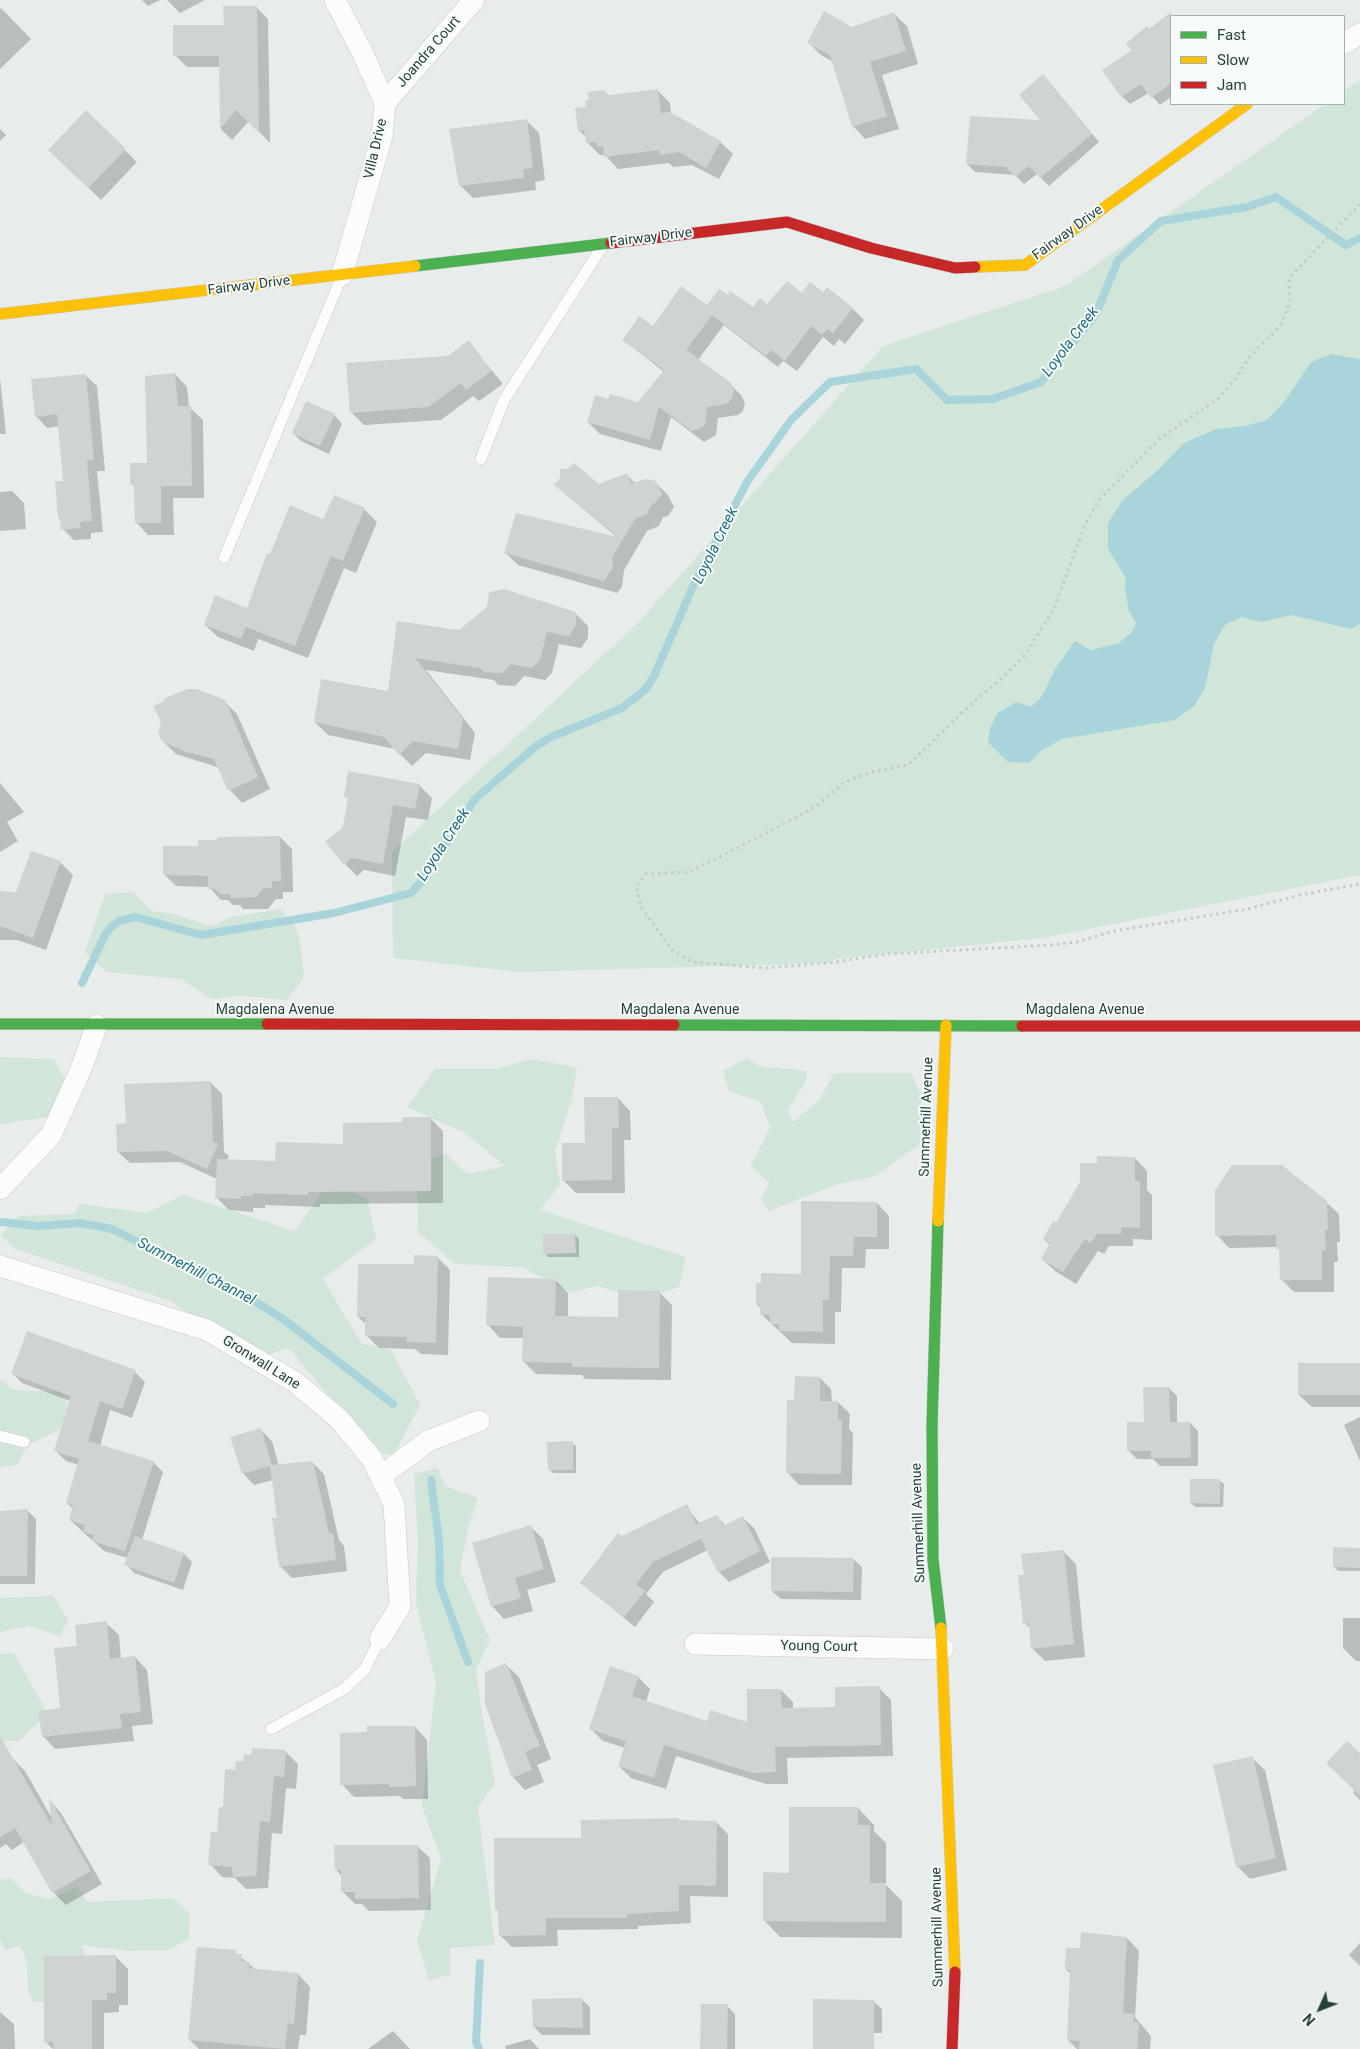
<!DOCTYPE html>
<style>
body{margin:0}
#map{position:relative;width:1360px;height:2049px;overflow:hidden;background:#e8edeb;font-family:Roboto,sans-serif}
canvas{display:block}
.legend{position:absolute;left:1170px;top:15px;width:175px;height:90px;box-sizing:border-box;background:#f7fbf9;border:1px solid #a3b1ad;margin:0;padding:6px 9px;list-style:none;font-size:15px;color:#24423a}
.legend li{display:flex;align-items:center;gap:10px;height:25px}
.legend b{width:25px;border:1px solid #a3b1ad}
.north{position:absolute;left:1295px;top:1984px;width:50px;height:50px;-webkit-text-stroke:4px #f7fbf9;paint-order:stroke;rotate:226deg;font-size:14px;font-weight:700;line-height:20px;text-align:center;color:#24423a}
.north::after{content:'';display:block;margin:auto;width:18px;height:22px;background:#24423a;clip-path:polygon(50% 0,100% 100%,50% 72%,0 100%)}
</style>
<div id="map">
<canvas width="1360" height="2049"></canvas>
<ul class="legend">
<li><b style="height:6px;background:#4caf50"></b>Fast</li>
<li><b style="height:6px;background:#ffc107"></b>Slow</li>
<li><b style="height:6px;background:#c62828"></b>Jam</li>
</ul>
<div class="north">N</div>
</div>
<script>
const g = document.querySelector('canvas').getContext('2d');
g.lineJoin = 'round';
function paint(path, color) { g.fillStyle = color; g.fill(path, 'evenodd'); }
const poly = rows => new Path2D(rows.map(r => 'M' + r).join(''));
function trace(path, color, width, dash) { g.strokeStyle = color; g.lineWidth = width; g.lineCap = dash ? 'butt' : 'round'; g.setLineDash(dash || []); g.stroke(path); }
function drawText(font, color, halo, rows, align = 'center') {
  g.font = font + ' Roboto,sans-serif'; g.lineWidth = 4; g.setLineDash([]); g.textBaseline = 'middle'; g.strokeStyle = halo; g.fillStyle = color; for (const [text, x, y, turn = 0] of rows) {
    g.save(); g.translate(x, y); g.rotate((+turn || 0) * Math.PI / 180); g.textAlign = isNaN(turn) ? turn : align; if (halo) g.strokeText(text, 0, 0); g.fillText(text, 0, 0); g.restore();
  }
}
paint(poly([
 [1360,80,1360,875,1043,938,835,959,828,963,520,972,393,958,392,852,638,623,883,346,1065,286,1325,104,1344,104,1344,91],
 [133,892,152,911,174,914,211,926,232,917,281,909,296,928,301,946,304,977,287,1000,241,996,211,999,181,979,106,972,85,952,105,894],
 [0,1057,54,1059,67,1084,50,1117,0,1124],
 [748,1058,758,1066,807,1071,806,1082,788,1109,793,1122,819,1100,834,1073,912,1073,921,1095,920,1144,875,1176,835,1185,769,1211,761,1199,769,1183,751,1166,770,1127,761,1102,729,1091,723,1071],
 [530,1059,577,1067,572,1099,555,1152,560,1185,540,1210,686,1257,679,1287,642,1299,598,1286,570,1292,521,1267,455,1264,418,1232,417,1166,446,1153,467,1174,505,1166,465,1133,407,1107,435,1069,496,1069],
 [330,1180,368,1200,376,1239,323,1279,362,1344,391,1350,420,1405,393,1456,348,1444,329,1396,289,1348,257,1358,170,1301,13,1248,1,1235,19,1216,73,1214,80,1204,147,1213,183,1195,295,1231],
 [0,1379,12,1390,62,1392,75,1422,27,1446,17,1465,0,1467],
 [438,1468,445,1486,478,1498,468,1528,460,1571,490,1640,476,1670,482,1713,495,1783,478,1807,495,1945,450,1948,450,1975,429,1980,417,1941,441,1859,422,1806,436,1682,416,1603,418,1543,414,1474],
 [53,1596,68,1620,60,1636,28,1626,0,1632,0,1598],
 [14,1653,48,1714,19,1741,0,1741,0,1654],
 [11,1878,26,1893,49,1899,77,1887,88,1902,174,1898,190,1914,189,1939,167,1950,128,1951,81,1945,90,1964,61,2002,33,2002,28,1989,27,1962,20,1946,5,1950,0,1939,0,1880]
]), '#d1e6d8');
paint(poly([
 [1331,354,1360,359,1360,624,1351,629,1291,615,1262,622,1241,617,1225,625,1214,644,1205,688,1194,706,1175,720,1062,739,1042,750,1029,763,1008,762,988,742,990,728,998,713,1016,702,1031,707,1043,695,1055,669,1075,641,1091,650,1119,643,1132,632,1136,623,1129,611,1125,588,1126,578,1108,549,1108,523,1122,501,1159,469,1184,443,1216,429,1245,426,1267,420,1284,402,1311,362]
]), '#a9d4db');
paint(poly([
 [142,0,160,0,148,6],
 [167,0,205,0,180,13],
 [256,7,268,19,270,143,249,121,232,140,221,129,220,67,187,67,175,55],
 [1,8,31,39,0,69,0,9],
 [894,14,907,26,918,64,882,75,899,129,865,139,853,126,833,62,821,55,808,42],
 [1168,17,1171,20,1171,97,1160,105,1149,93,1130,104,1122,96,1133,51,1150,30],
 [1051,84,1099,142,1049,186,1037,174,1024,184,1015,175,975,172,967,164,1043,121],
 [657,90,670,103,671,114,720,142,733,154,719,179,692,165,673,167,669,163,618,169,605,155,600,155,587,142,586,137,579,130,587,108],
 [86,112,137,162,101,200,50,150],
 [526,120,539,133,545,180,535,182,536,190,473,198,460,185],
 [0,129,6,135,0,141],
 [802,294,824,294,852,308,864,320,845,344,839,339,834,346,823,337,797,371,783,361,778,367,724,325,698,360,729,383,741,395,745,403,743,411,738,415,718,418,716,435,704,442,671,417,661,451,600,434,588,422,609,400,639,403,664,372,624,340,728,296,754,309],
 [468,342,503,384,479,401,473,396,441,420,364,425,352,413,449,357],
 [175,374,187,387,189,407,203,420,204,498,173,498,174,535,148,535,136,522,135,487,131,483,148,464],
 [85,375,97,386,105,471,97,471,103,532,91,533,91,539,74,540,63,529,59,517,65,482,60,426,47,428,36,416],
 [0,378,6,434,0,434],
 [334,415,342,424,329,454,301,441,293,433],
 [626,474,635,483,655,482,668,495,674,507,668,516,663,517,659,526,647,531,624,570,622,587,617,593,518,565,506,553,619,539,555,485,599,485],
 [12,491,24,503,26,529,0,531,0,492],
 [334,496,365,510,377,522,356,573,344,568,308,658,258,639,254,651,218,637,205,625,248,609,270,556,324,521],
 [575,613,588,626,588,638,581,648,559,644,552,673,545,680,524,676,515,686,498,685,494,680,426,670,475,733,470,760,426,753,412,766,395,749,328,735,315,722,389,693,398,623,460,632],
 [224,701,237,714,270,789,242,803,230,790,220,768,176,754,163,741],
 [0,783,24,812,7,822,18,841,0,852],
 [419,785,432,798,428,820,406,817,395,876,364,870,357,876,345,864,344,828,349,800,345,796],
 [280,837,292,849,293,892,283,892,283,899,276,899,268,909,243,909,240,905,233,905,228,900,221,900,209,887,176,886,164,874,199,848],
 [60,862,73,875,46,950,17,940,0,940,0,892,17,893],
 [211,1083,222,1094,224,1152,229,1156,227,1160,276,1162,344,1146,403,1123,431,1119,443,1131,443,1203,320,1204,320,1207,265,1205,265,1208,253,1208,253,1212,229,1210,217,1198,217,1179,180,1162,130,1163,118,1152,127,1124],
 [618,1098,630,1111,631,1140,624,1140,625,1193,576,1193,563,1180],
 [1135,1158,1147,1171,1147,1190,1152,1195,1152,1240,1133,1239,1133,1246,1109,1246,1104,1254,1098,1251,1076,1284,1055,1271,1042,1259,1050,1245,1044,1239,1057,1225,1098,1165],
 [1326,1202,1339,1214,1340,1242,1337,1242,1338,1262,1334,1262,1334,1292,1294,1292,1281,1279,1281,1251,1278,1247,1229,1248,1217,1235],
 [877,1203,889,1216,889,1249,866,1249,865,1268,842,1268,841,1312,835,1312,835,1344,792,1343,761,1314,761,1309,757,1304,803,1275],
 [575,1235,579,1239,579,1257,548,1257,545,1253],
 [437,1257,450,1270,448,1355,421,1354,415,1349,379,1348,366,1335,367,1325,358,1317,416,1266],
 [556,1281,568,1293,568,1318,619,1318,659,1292,672,1305,671,1380,585,1379,582,1375,536,1374,523,1361,524,1338,500,1338,488,1325],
 [1360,1364,1360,1407,1312,1407,1299,1395],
 [135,1372,145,1382,132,1418,110,1410,100,1446,153,1462,163,1472,142,1540,184,1554,192,1562,183,1590,134,1573,126,1564,128,1558,104,1551,70,1520,73,1509,67,1503,79,1465,66,1461,56,1451,70,1401,22,1383,12,1373],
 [820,1378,831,1389,832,1402,838,1402,850,1414,849,1429,853,1433,852,1485,799,1485,788,1473,795,1402],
 [1169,1388,1177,1396,1177,1423,1190,1423,1198,1431,1198,1466,1160,1466,1153,1459,1137,1459,1128,1450],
 [1360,1417,1360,1461,1344,1425],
 [260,1429,272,1441,279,1466,312,1462,324,1474,339,1540,344,1546,347,1571,292,1578,280,1566,279,1519,273,1480,254,1485,243,1473],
 [572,1443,576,1446,576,1473,553,1473,549,1469],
 [1220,1481,1224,1484,1223,1507,1195,1507,1191,1503],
 [686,1506,700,1524,716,1516,726,1526,743,1518,754,1528,770,1562,729,1582,719,1572,708,1550,663,1572,646,1594,654,1602,635,1627,582,1583,622,1537],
 [28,1511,36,1519,35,1584,0,1584,0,1512],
 [531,1527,543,1539,556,1582,527,1590,533,1611,504,1619,492,1606],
 [1360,1549,1360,1571,1338,1571,1334,1567],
 [1063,1551,1076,1564,1085,1657,1045,1661,1032,1648,1031,1629,1025,1623,1025,1576],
 [853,1559,862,1567,861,1600,781,1599,772,1591],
 [1343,1618,1360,1618,1360,1661,1356,1661,1343,1648],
 [106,1623,119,1635,121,1659,135,1657,147,1670,153,1724,132,1726,134,1741,55,1749,43,1736,61,1709,79,1648],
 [506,1665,519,1677,551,1759,537,1765,544,1782,525,1790,513,1777],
 [638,1677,650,1689,646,1702,708,1722,749,1724,781,1690,793,1702,793,1709,837,1708,879,1688,891,1700,893,1756,787,1758,788,1784,766,1784,676,1756,666,1789,631,1778,619,1766,625,1748,603,1741,591,1729],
 [415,1727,427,1740,428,1799,403,1799,400,1796,354,1797,342,1784,368,1734],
 [285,1751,298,1764,296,1789,286,1788,282,1834,272,1833,268,1888,246,1889,235,1878,222,1877,210,1864,224,1809,236,1771,253,1756],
 [1360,1755,1360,1800,1353,1793,1355,1790],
 [12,1758,25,1771,53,1820,51,1802,61,1813,102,1884,66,1905,53,1892,24,1842,12,1850,6,1844,0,1848,0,1765],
 [1252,1758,1265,1770,1287,1870,1250,1879,1237,1866],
 [858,1808,874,1825,874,1831,886,1843,886,1885,902,1901,902,1938,780,1937,764,1920,790,1874],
 [680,1821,716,1822,728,1834,728,1897,690,1896,691,1923,638,1926,638,1929,557,1930,558,1946,512,1947,500,1935,500,1913,496,1909,582,1839],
 [417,1846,430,1858,431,1910,369,1911,362,1904,355,1904,343,1892,342,1876,336,1870],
 [1127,1938,1139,1951,1135,2017,1151,2036,1150,2049,1077,2049,1068,2040,1071,1974,1066,1969,1081,1949],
 [1360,1943,1360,1966,1349,1955],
 [235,1952,256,1970,298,1974,310,1987,306,2035,300,2035,298,2049,199,2049,190,2040],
 [115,1956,128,1969,128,2005,119,2005,119,2012,104,2013,104,2049,53,2049,46,2042],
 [581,1999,590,2007,590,2035,542,2035,534,2027],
 [873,2001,882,2009,882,2033,874,2033,874,2049,814,2049],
 [727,2006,735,2014,735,2049,701,2049],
 [0,2012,14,2024,15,2049,0,2049],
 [393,2031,410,2049,368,2049],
 [530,2039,539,2049,506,2049,505,2046]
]), '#0003');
trace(poly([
 [82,983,105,935,111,927,119,921,135,917,201,935,334,913,411,893,421,882,475,799,535,747,551,737,622,708,646,689,654,676,695,582,747,482,791,420,830,382,916,369,947,400,993,399,1041,382,1096,314,1118,260,1161,221,1247,207,1276,197,1346,245,1360,238],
 [1,1222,38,1226,81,1223,112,1229,253,1300,283,1319,393,1404],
 [431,1480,439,1541,440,1585,468,1662],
 [479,2049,476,2042,480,1963]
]), '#a9d4db', 8);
paint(poly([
 [223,6,257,6,259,133,236,110,220,129,219,56,173,56,173,25,224,25],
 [824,11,852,27,894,12,906,51,870,62,887,116,852,127,830,55,807,43],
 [1171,12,1171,83,1151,98,1141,84,1121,97,1102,70,1131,51,1126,43,1147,26,1149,29],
 [1043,74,1092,134,1040,178,1029,166,1015,177,1006,167,966,164,970,116,1040,120,1019,95],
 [658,89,661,113,670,112,721,141,706,168,679,152,660,155,659,150,604,157,603,146,597,147,596,142,586,143,584,130,578,131,575,108,586,107,585,100,589,100,587,92,604,90,609,95],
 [86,110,126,149,88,188,48,150],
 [527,119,533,168,523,169,524,178,459,186,449,129],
 [787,281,802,293,810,282,823,292,827,287,853,308,833,333,827,329,822,335,811,326,785,361,771,350,766,356,712,315,686,350,730,382,734,390,732,399,726,404,707,407,705,424,701,428,692,431,659,407,650,440,587,422,595,395,608,399,610,394,638,402,664,370,622,340,639,316,653,326,681,286,707,305,719,289,728,295,730,291,753,307,760,298,767,304],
 [469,340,491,371,466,390,461,383,428,407,350,413,346,363,448,356],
 [175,373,178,406,191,406,192,486,161,486,161,523,135,523,134,484,130,484,130,463,147,463,145,376],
 [86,374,94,460,87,460,92,521,80,522,81,528,61,530,60,518,58,518,55,481,63,481,57,414,35,417,31,379],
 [306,401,335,414,320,446,292,433],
 [574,463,599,484,627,473,631,483,647,479,656,481,662,494,655,503,651,505,647,514,635,519,612,557,613,568,604,581,504,553,516,513,618,537,554,485,560,478,560,469,567,469],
 [334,495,365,508,343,561,331,556,295,646,246,627,241,639,204,625,215,595,247,608,267,553,270,554,290,505,323,519],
 [504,589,576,612,576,625,569,636,547,632,540,660,532,668,511,664,502,673,484,672,480,668,415,658,463,719,458,749,413,741,399,755,384,737,314,722,321,679,388,691,397,621,459,630,487,607,489,592],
 [188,689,197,689,225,700,258,777,228,791,214,759,186,752,162,741,158,733,161,722,153,706,164,701,163,699],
 [348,771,420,784,415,809,393,805,383,864,351,858,344,865,325,842,343,827,348,798,344,797],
 [280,836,281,881,272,881,272,888,264,888,256,897,230,898,230,894,220,894,215,889,208,889,208,876,163,875,163,846,198,846,198,840,216,840,219,837],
 [31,851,61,861,33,938,0,926,0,891,16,892],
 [211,1081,213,1142,218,1144,207,1169,167,1151,117,1152,116,1124,126,1123,124,1084],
 [584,1097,618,1097,619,1128,612,1128,612,1180,562,1181,562,1143,585,1143],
 [402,1117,431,1117,431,1191,308,1192,308,1195,253,1193,253,1196,241,1196,241,1199,215,1198,217,1159,275,1161,276,1142,343,1144,343,1123,402,1122],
 [1097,1156,1135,1157,1135,1181,1140,1181,1140,1228,1121,1227,1121,1234,1097,1234,1091,1243,1085,1239,1063,1272,1041,1259,1050,1243,1043,1239,1053,1221,1056,1223,1080,1182,1080,1163,1097,1163],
 [1232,1165,1282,1165,1327,1201,1328,1230,1325,1230,1326,1250,1322,1250,1322,1280,1280,1280,1279,1249,1276,1249,1276,1235,1215,1236,1215,1190],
 [801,1201,877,1202,877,1237,854,1237,853,1256,830,1256,829,1300,823,1300,823,1332,779,1331,779,1324,770,1324,770,1315,760,1315,760,1305,756,1305,756,1283,761,1283,761,1273,801,1274],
 [543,1234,575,1234,576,1253,543,1254],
 [414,1255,438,1256,436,1343,407,1342,407,1337,365,1336,365,1317,357,1317,358,1264,414,1264],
 [488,1277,556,1279,555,1316,618,1317,618,1290,660,1291,659,1368,572,1367,572,1363,522,1362,523,1327,486,1325],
 [27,1331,136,1370,122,1409,100,1401,88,1441,154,1461,125,1551,92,1541,94,1535,83,1532,85,1525,69,1520,73,1505,66,1503,79,1459,54,1451,71,1396,11,1374],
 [1298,1363,1360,1363,1360,1395,1298,1395],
 [795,1376,820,1377,820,1401,838,1401,838,1420,842,1420,841,1474,786,1473,787,1400,794,1400],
 [1143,1387,1169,1387,1170,1422,1190,1422,1191,1458,1151,1458,1151,1451,1127,1451,1127,1422,1144,1422],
 [261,1428,272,1465,313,1461,329,1533,333,1533,336,1560,279,1567,272,1518,277,1518,270,1466,242,1474,230,1437],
 [573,1441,573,1470,548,1470,547,1442],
 [1190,1479,1220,1479,1220,1504,1190,1503],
 [687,1504,696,1524,717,1515,723,1526,743,1516,760,1551,718,1573,701,1539,653,1562,636,1584,645,1591,624,1617,580,1583,618,1533,622,1536],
 [28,1509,27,1576,0,1576,0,1511],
 [531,1525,544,1569,515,1578,521,1598,491,1607,472,1543],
 [135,1536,184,1553,174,1583,124,1565],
 [1333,1547,1360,1548,1360,1568,1333,1567],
 [1064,1550,1074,1644,1031,1649,1029,1623,1023,1624,1018,1575,1024,1575,1021,1554],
 [771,1557,854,1558,853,1592,771,1591],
 [107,1621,110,1659,135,1656,141,1712,120,1714,122,1728,42,1737,38,1711,60,1708,54,1648,77,1646,75,1625],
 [506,1663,540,1746,525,1752,532,1770,512,1778,485,1704,485,1672],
 [610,1666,639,1676,632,1696,707,1721,710,1710,747,1722,747,1689,781,1689,782,1708,835,1707,835,1687,880,1686,881,1745,775,1747,776,1772,753,1773,664,1745,654,1778,618,1766,626,1741,589,1729],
 [367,1726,415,1726,416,1786,389,1787,389,1784,340,1785,340,1733,367,1732],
 [0,1736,52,1826,49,1798,91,1871,52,1893,15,1828,0,1837],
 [1347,1741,1360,1753,1360,1796,1326,1763],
 [252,1748,286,1750,284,1777,274,1776,270,1822,260,1821,256,1876,233,1877,232,1867,208,1865,211,1832,217,1832,219,1807,223,1807,225,1769,235,1770,236,1761,243,1761,244,1754,251,1755],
 [1253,1756,1276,1858,1236,1867,1213,1765],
 [789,1807,858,1807,858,1825,870,1825,870,1883,886,1883,886,1922,763,1921,763,1872,789,1873],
 [679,1818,679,1820,717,1821,716,1886,679,1885,679,1911,627,1914,627,1918,546,1918,546,1935,499,1936,498,1910,495,1910,494,1838,581,1838,581,1820],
 [334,1845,418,1845,419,1898,355,1899,355,1892,341,1892,341,1870,335,1870],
 [1081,1932,1127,1937,1123,2013,1134,2014,1133,2022,1139,2023,1137,2049,1079,2049,1080,2041,1067,2040,1070,1970,1065,1969,1066,1948,1080,1948],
 [197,1947,236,1950,236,1954,242,1954,242,1961,250,1962,249,1968,298,1973,294,2024,288,2023,285,2049,188,2040],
 [116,1955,116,1993,107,1993,107,2000,92,2000,92,2049,53,2049,53,2042,44,2042,44,1956],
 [582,1998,583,2028,533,2027,532,1999],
 [813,1999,874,2000,874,2049,813,2049],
 [701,2004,728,2004,727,2049,700,2049]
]), '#cfd4d2');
const lane = poly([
 [481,459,504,400,602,247],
 [224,558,342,276],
 [0,1436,24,1442],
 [271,1729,344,1689,365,1669,380,1639]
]);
const street = poly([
 [335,0,363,54,385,103,382,136,342,275],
 [1344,43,1360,34],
 [385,103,474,0],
 [0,1189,51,1135,81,1069,97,1025],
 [0,1266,207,1330,295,1382,339,1419,372,1459,394,1504,400,1606,380,1639],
 [381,1476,428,1441,479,1421],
 [695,1644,943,1649]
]);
const fast = poly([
 [415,266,611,243],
 [0,1024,267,1024],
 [674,1025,1022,1026],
 [938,1221,932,1425,933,1560,941,1628]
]);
const slow = poly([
 [975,267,1025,265,1247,104],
 [0,314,415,266],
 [938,1221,946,1025],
 [941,1628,955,1972]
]);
const jam = poly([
 [611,243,787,222,871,248,955,268,975,267],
 [267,1024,674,1025],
 [1022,1026,1360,1026],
 [952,2049,955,1972]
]);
trace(lane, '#c5cac8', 12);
trace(street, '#c5cac8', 22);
trace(fast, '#c3cbc8', 12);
trace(slow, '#c3cbc8', 12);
trace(jam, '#c3cbc8', 12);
trace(poly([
 [1360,204,1289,278,1290,302,1281,325,1250,356,1236,378,1218,399,1159,439,1098,501,1085,525,1053,611,1025,655,1000,680,970,705,908,765,872,772,846,781,815,807,757,838,689,872,646,874,636,887,641,907,673,951,692,962,765,968,828,963,887,954,1051,945,1076,942,1114,931,1247,909,1300,895,1360,884]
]), '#c3ccca', 3, [2.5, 4]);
trace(lane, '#fcfcfc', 11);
trace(street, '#fcfcfc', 21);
trace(fast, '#4caf50', 11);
trace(slow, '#ffc107', 11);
trace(jam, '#c62828', 11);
drawText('14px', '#24423a', '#f7fbf9', [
 ["Joandra Court",429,52,-49],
 ["Villa Drive",376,149,-77],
 ["Fairway Drive",1068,233,-36],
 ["Fairway Drive",651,238,-7],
 ["Fairway Drive",249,286,-7],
 ["Magdalena Avenue",275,1010],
 ["Magdalena Avenue",680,1010],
 ["Magdalena Avenue",1085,1010],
 ["Summerhill Avenue",927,1117,-88],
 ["Gronwall Lane",261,1363,32],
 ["Summerhill Avenue",919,1523,-92],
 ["Young Court",819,1647,1],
 ["Summerhill Avenue",938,1927,-91]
]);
drawText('italic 15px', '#1c6f80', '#f7fbf9', [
 ["Loyola Creek",1071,342,-53],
 ["Loyola Creek",716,546,-64],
 ["Loyola Creek",444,845,-57],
 ["Summerhill Channel",196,1272,27]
]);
</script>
